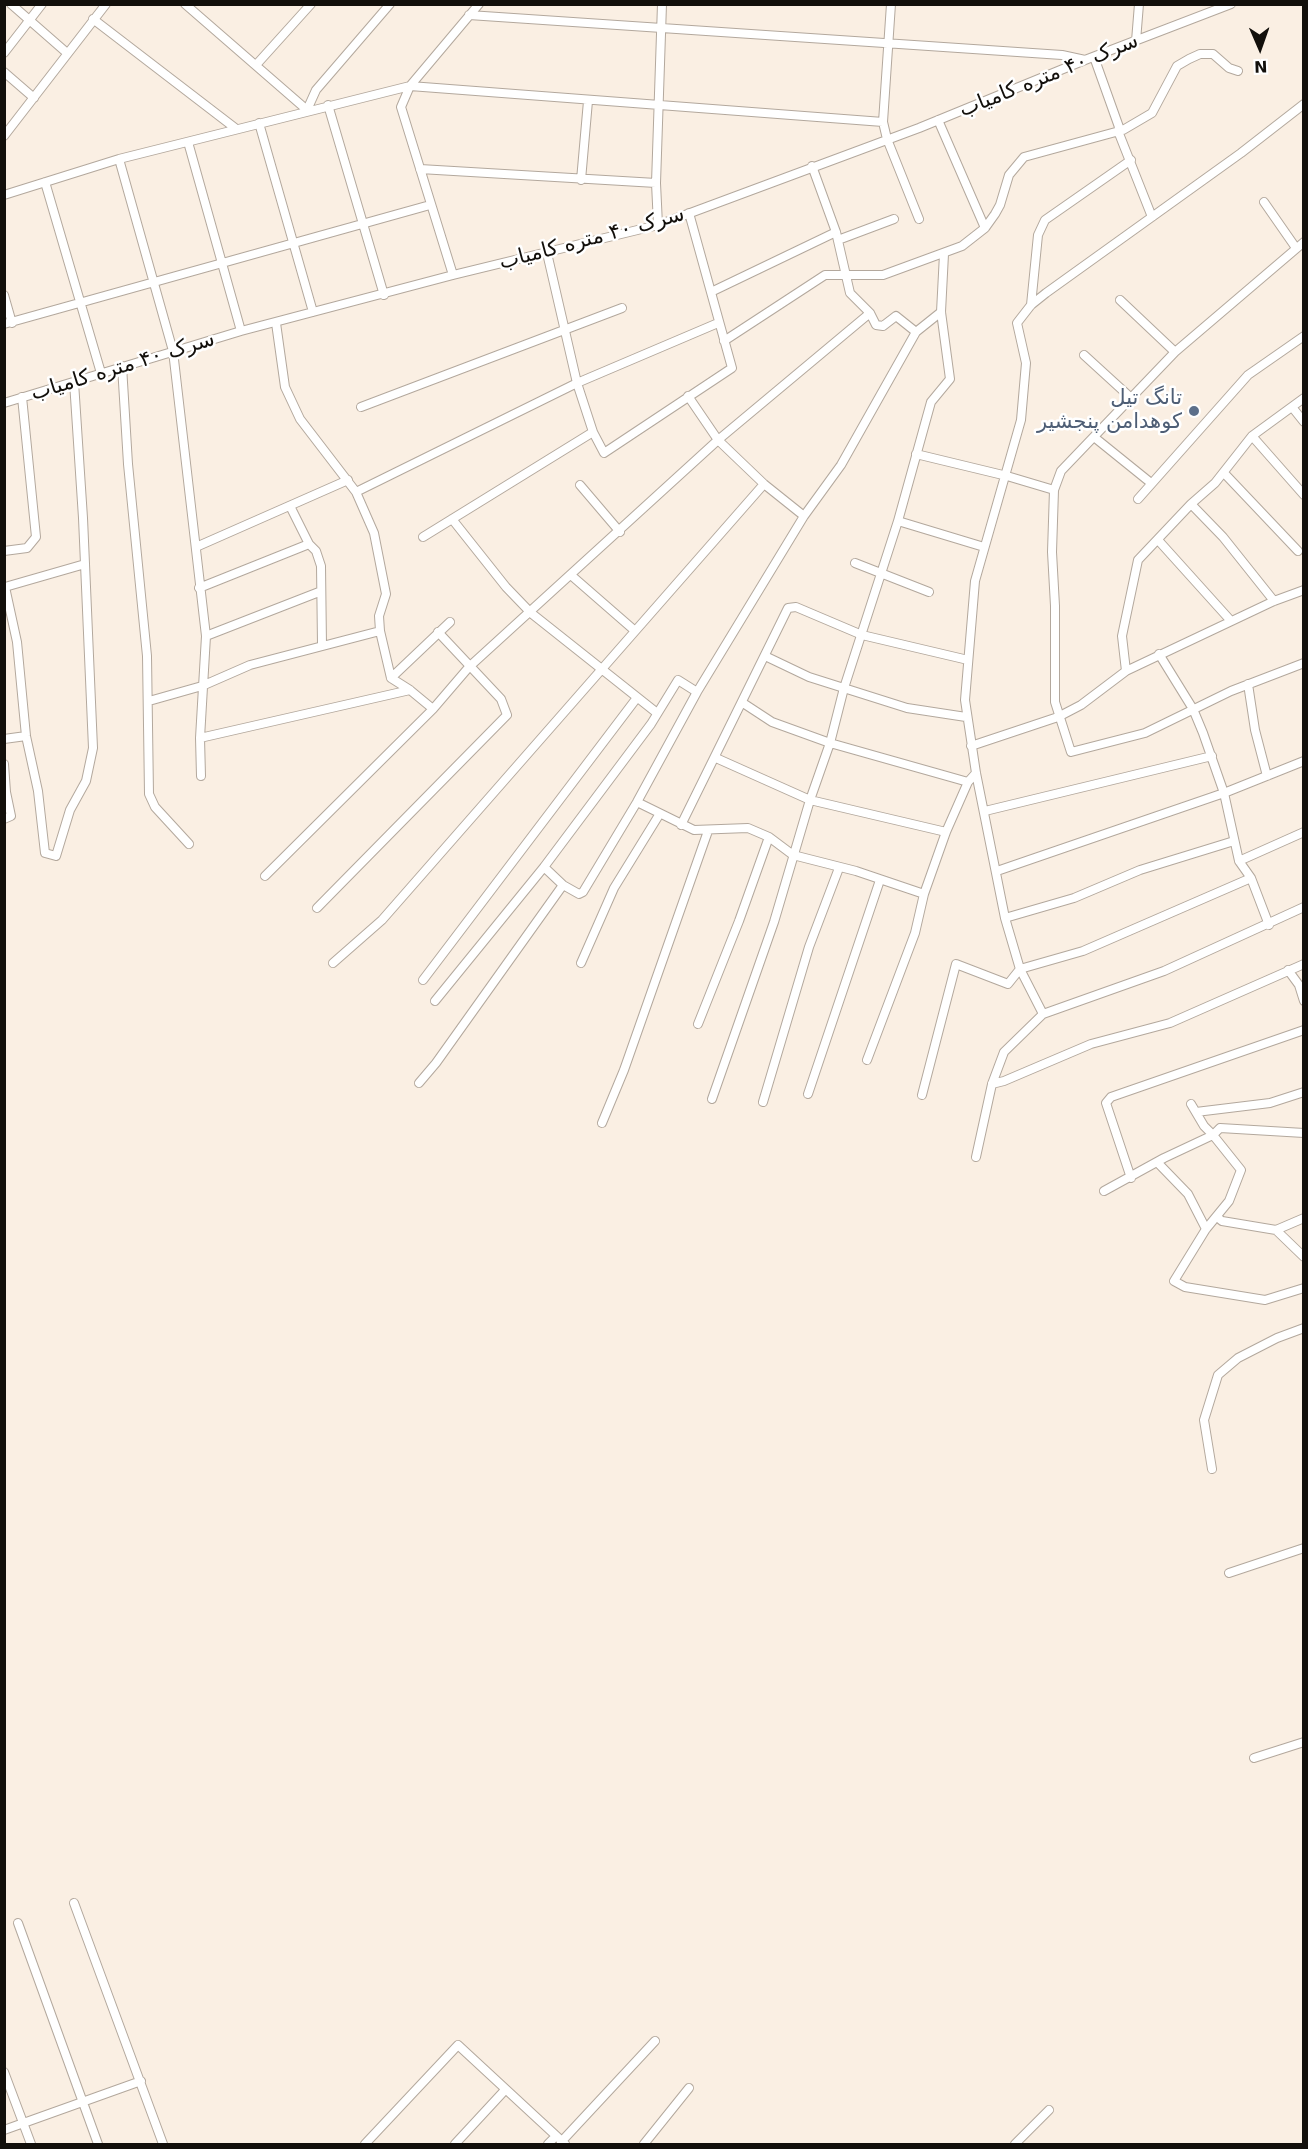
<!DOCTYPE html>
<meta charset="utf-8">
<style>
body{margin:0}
#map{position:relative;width:1308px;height:2149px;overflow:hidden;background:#faefe3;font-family:"DejaVu Sans",sans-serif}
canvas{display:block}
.frame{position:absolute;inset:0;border:6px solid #120f0b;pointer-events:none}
.north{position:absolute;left:1230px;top:18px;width:60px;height:60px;-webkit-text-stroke:4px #fff;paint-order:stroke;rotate:178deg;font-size:16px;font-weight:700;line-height:24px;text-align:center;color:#120f0b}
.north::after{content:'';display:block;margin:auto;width:21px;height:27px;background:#120f0b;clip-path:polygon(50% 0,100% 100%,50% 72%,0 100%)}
</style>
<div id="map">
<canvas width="1308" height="2149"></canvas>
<div class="frame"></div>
<div class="north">N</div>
</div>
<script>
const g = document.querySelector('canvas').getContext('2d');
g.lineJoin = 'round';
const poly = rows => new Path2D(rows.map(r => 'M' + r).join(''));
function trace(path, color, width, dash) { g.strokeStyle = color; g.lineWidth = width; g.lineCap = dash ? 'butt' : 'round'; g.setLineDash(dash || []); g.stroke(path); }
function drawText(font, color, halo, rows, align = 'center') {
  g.font = font + ' "DejaVu Sans",Vazirmatn,sans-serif'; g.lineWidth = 5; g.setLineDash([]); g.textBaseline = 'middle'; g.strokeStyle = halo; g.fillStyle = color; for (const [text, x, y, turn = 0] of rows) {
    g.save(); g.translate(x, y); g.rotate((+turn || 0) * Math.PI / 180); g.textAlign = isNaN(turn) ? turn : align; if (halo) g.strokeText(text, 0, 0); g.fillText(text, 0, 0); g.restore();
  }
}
const minor = poly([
 [11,4,67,53],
 [185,4,307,110],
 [891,4,883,122,887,139,919,219],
 [469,15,1062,55,1085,60],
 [93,19,235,128],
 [1136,41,1139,4],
 [4,53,42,4],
 [1094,57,1119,127,1118,131,1152,217],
 [256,65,311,4],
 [4,72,34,98],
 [328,105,384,295],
 [307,110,316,90,390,4],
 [938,120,985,228],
 [259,123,313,312],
 [4,136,106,4],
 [188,142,241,331],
 [119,159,173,351,206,636,200,738,201,776],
 [812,166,836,232,850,293,870,313,876,325,883,326,896,316,916,332],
 [420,169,656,183],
 [581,180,588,101],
 [45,182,101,373],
 [4,195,119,159,410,86,883,122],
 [1264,202,1296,248],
 [658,225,656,183,662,4],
 [838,240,894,219],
 [1304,242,1175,352,1061,471,1054,490,1052,552,1055,606,1055,702,1071,752,1145,733,1231,691,1304,663],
 [547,253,577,383,593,432,604,453,732,368,689,213],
 [453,275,401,107,410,86,479,4],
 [711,292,836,232],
 [4,295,12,323],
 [1120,300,1175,352],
 [1031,305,1038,235,1045,220,1131,160],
 [276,323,285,387,300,419,356,492,374,533,386,594,379,616,380,631,391,678,410,690,433,709],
 [4,324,430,205],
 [724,341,825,275,883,275,962,246,985,228,995,214,1000,205,1009,175,1024,157,1123,130,1152,113,1177,66,1189,59,1200,54,1213,54,1229,68,1238,71],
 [1084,355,1130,397],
 [122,366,128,464,147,656,149,794,155,807,189,844],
 [74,382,83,518,93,748,86,781,70,810,56,856,45,853,38,791,26,736,17,642,5,587,85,564],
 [688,396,718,440,764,484,804,516],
 [4,403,241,331,453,275,658,225,919,128,1085,60,1231,4],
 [361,407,622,308],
 [1292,407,1304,422],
 [1252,436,1304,495],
 [1094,437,1151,483],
 [916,454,1007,476,1054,490],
 [1224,473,1298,551],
 [580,485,620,532],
 [356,492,577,383,718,323],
 [1138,499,1248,375,1304,336],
 [1191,504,1223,537,1274,601],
 [290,506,309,544,316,551,321,566,322,645],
 [452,519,506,587,531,613,657,713],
 [898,521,984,547],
 [423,537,593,432],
 [1158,540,1231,621],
 [196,547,348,480],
 [4,551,27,548,36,537,22,397],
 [855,563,929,592],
 [572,576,634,630],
 [199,588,309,544],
 [206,636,319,592],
 [1159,654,1193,709,1203,733,1224,793,1239,861,1251,878,1269,925],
 [765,656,809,677,907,708,966,717],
 [1126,671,1122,636,1138,560,1191,504,1215,483,1252,436,1304,398],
 [391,678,450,622],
 [1248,684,1255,730,1267,776],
 [149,701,202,686,250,665,380,631],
 [743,703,772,722,830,743,968,782],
 [200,738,410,690],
 [4,739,26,736],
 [971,746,1058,717,1081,705,1126,671,1274,601,1304,590],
 [716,758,810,800,946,832],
 [4,764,6,792,11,816,4,819],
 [637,802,694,830,748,828,769,837,793,855,856,871,924,894],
 [985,811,1212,756],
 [681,825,788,608,796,607,862,635,968,660],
 [1239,861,1304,832],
 [544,867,563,885,579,894,583,892,637,802,697,692,804,516,841,465,916,332,941,312],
 [997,871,1224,793,1304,761],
 [265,876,433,709,469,667,718,440,870,313],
 [317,908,507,715,501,699,438,632],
 [1005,918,1074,898,1140,870,1234,841],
 [333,963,382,920,764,484],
 [581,963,614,888,659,815],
 [1288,970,1299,985,1304,1001],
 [423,980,636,699],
 [435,1001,544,867,651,724,678,680,697,692],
 [1043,1014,1020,969,1005,918,976,773,965,700,975,581,1021,420,1026,363,1017,323,1031,305,1046,293,1241,153,1304,104],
 [698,1024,739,921,769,837],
 [867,1060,915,933,924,894,946,832,968,782,976,773],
 [419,1083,436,1063,563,885],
 [992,1084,1004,1081,1091,1044,1170,1023,1304,964],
 [808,1094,880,880],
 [922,1095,956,964,1008,984,1020,969,1083,951,1251,878],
 [712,1099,774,922,810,800,830,743,844,688,898,521,931,402,950,379,941,312,944,254],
 [763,1102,809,947,839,868],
 [1196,1112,1270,1103,1304,1092],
 [602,1123,624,1070,708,831],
 [1304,1133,1220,1128,1213,1135,1241,1170,1229,1201,1206,1229,1174,1281,1185,1287,1265,1300,1304,1288],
 [976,1157,992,1084,1004,1052,1043,1014,1164,971,1304,907],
 [1157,1162,1188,1194,1206,1229],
 [1131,1178,1106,1103,1111,1097,1304,1030],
 [1104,1191,1164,1158,1213,1135,1204,1126,1191,1104],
 [1217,1217,1222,1221,1276,1230,1304,1218],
 [1276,1230,1304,1257],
 [1212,1469,1204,1420,1218,1375,1238,1358,1277,1338,1304,1328],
 [1229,1573,1304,1548],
 [1254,1758,1304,1742],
 [74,1903,163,2144],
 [18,1923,98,2144],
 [4,2072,31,2144],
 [4,2130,141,2081],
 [561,2142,655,2041],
 [365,2144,458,2045,565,2144],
 [455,2144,505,2090],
 [548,2144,555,2137],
 [644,2144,689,2088],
 [1015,2144,1049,2110]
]);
trace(minor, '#b3a89d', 10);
trace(minor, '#fff', 8);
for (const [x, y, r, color] of [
 [1194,411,6,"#5c6f8a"]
]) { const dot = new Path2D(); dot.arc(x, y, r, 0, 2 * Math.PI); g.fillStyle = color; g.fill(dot); trace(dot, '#fff', 2); }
drawText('21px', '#120f0b', '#fff', [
 ["سرک ۴۰ متره کامیاب",1049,76,-22],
 ["سرک ۴۰ متره کامیاب",592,239,-15],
 ["سرک ۴۰ متره کامیاب",123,367,-17]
]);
drawText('21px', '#4e5e75', '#fff', [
 ["تانگ تیل",1182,399],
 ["کوهدامن پنجشیر",1182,423]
], 'right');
</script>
